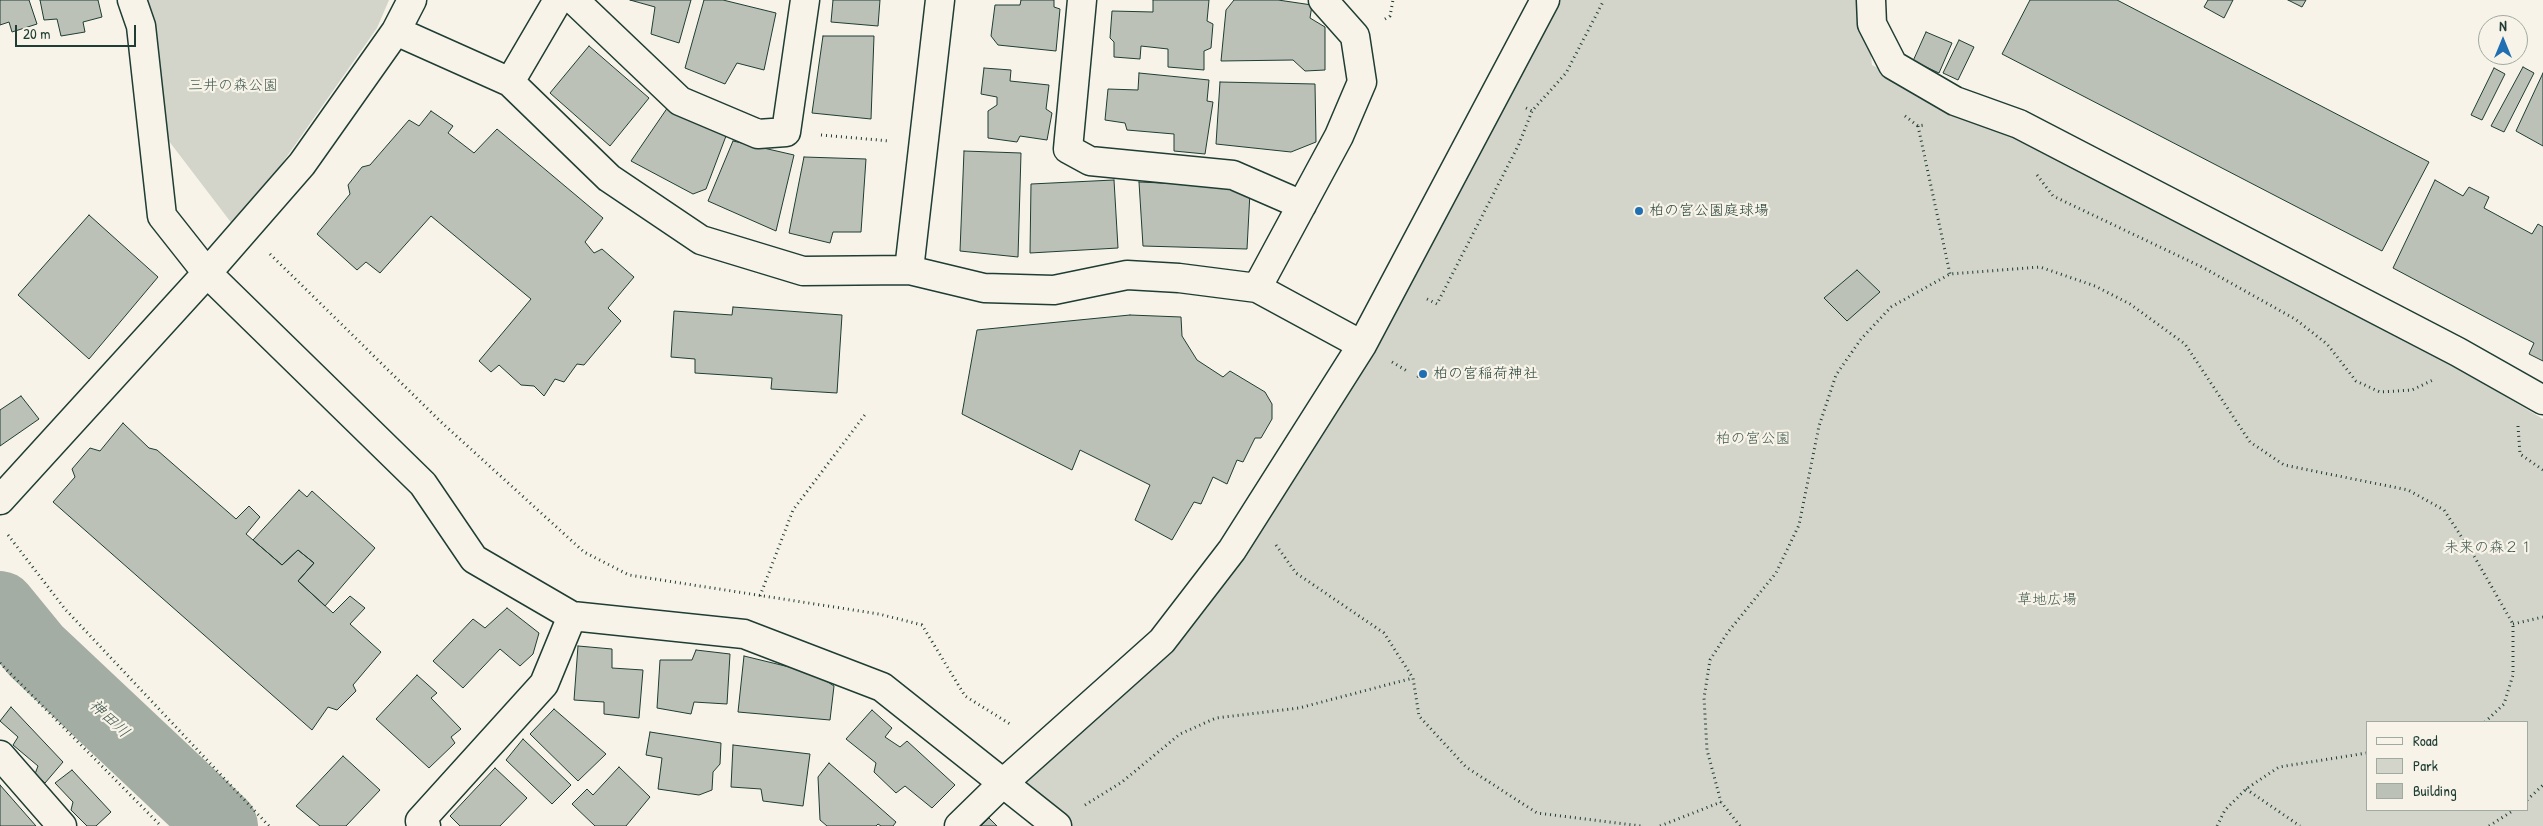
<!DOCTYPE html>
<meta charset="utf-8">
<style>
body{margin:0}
#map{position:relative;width:2543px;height:826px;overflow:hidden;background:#f7f3e8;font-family:"Patrick Hand",sans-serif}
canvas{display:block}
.legend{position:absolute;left:2366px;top:721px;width:162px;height:90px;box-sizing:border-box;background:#f7f3e8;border:1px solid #a1aaa0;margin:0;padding:6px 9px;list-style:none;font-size:15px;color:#1f3d34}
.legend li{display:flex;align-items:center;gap:10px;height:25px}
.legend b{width:25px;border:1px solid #a1aaa0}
.north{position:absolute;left:2478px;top:15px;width:50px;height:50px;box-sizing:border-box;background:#f7f3e8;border:1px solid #a1aaa0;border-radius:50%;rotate:0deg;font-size:14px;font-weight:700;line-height:20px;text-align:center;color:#1f3d34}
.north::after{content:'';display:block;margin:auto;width:18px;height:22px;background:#1f6fb2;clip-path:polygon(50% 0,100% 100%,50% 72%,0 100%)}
.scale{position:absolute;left:15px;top:25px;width:121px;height:22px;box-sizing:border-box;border:2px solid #1f3d34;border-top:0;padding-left:6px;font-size:15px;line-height:18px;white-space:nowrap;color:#1f3d34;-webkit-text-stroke:4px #f7f3e8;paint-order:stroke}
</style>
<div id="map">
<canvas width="2543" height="826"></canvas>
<ul class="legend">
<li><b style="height:6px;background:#f7f3e8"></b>Road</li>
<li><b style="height:14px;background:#d3d5ca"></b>Park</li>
<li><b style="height:14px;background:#bbc1b6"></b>Building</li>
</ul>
<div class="north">N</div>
<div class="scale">20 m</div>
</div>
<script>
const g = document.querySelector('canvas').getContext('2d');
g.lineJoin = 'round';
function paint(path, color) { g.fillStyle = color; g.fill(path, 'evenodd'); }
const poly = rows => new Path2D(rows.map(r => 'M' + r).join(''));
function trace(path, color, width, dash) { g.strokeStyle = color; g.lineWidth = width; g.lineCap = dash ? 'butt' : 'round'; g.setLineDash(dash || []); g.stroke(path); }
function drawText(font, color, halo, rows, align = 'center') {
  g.font = font + ' "Patrick Hand","Klee One",sans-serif'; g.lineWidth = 4.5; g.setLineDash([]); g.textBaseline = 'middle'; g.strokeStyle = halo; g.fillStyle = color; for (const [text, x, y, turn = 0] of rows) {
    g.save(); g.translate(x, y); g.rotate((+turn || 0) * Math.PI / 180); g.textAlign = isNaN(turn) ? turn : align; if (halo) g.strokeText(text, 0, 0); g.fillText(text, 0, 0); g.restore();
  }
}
paint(poly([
 [138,0,389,0,377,28,236,229,146,111],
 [1545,0,1865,0,1872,65,2443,359,2543,419,2543,826,1050,826,1002,784,1162,641,1362,345],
 [2367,722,2527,722,2527,810,2367,810]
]), '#d3d5ca');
trace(poly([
 [0,607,36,651,222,826]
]), '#a4ada3', 72);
const building = poly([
 [0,0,29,0,37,24,12,32,9,22,0,25,0,0],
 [40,0,98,0,102,17,83,22,85,32,61,36,57,19,44,20,40,0],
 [630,0,691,0,679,43,651,34,655,7,630,0],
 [704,0,723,0,776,13,764,70,737,63,725,84,685,68,704,0],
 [833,0,880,0,878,26,831,22,833,0],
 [1021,0,1054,0,1054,7,1060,9,1056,51,998,45,991,36,995,5,1020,5,1021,0],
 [1153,0,1209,0,1207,21,1213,24,1211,48,1204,51,1204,70,1168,67,1168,49,1141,46,1140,59,1114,57,1114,42,1110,38,1112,11,1153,12,1153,0],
 [1234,0,1278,0,1312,5,1310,18,1325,27,1325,70,1305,71,1293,60,1221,61,1226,10,1234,0],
 [2030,0,2117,0,2429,162,2382,251,2002,54,2030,0],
 [2208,0,2233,0,2224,18,2204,7,2208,0],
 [2288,0,2306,0,2302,7,2288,0],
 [1926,32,1952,43,1939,73,1913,61,1926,32],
 [823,36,874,36,871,119,812,113,823,36],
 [1959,40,1974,47,1958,80,1943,73,1959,40],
 [589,46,649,98,610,146,550,93,589,46],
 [2523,67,2534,73,2504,132,2491,126,2523,67],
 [984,68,1011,70,1010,81,1049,85,1046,109,1052,113,1047,140,1020,136,1017,142,988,138,988,111,997,105,997,97,981,94,984,68],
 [2494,68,2505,74,2482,120,2471,115,2494,68],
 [1139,73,1209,80,1207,101,1213,102,1205,154,1174,151,1174,134,1127,130,1125,123,1105,120,1108,89,1138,90,1139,73],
 [2543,73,2543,146,2516,131,2543,73],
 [1220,82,1315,84,1316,142,1291,152,1216,144,1220,82],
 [668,107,726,136,706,189,693,194,631,161,668,107],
 [431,111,453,126,448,133,474,153,497,129,603,218,585,242,594,253,602,249,634,277,608,308,621,321,584,365,577,364,564,382,555,379,544,396,534,386,521,385,499,365,491,372,479,361,531,299,431,216,380,273,366,262,357,270,317,234,350,194,348,185,362,167,370,165,409,120,419,126,431,111],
 [733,141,794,155,776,231,708,201,733,141],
 [964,151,1021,153,1018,257,960,251,964,151],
 [804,157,866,159,861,232,833,232,830,243,789,233,804,157],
 [1114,180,1118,248,1030,253,1031,184,1114,180],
 [2435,180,2463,196,2469,187,2489,197,2484,208,2532,234,2538,224,2543,227,2543,361,2529,354,2534,343,2393,268,2435,180],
 [1139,182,1230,186,1250,192,1247,249,1143,246,1139,182],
 [89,215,158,277,89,359,18,295,89,215],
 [1857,270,1880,292,1847,321,1824,298,1857,270],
 [733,307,842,315,837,393,771,389,772,378,695,373,695,359,671,357,674,311,732,315,733,307],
 [1130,315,1181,317,1182,336,1197,360,1223,377,1230,371,1265,392,1272,404,1272,419,1261,438,1255,438,1243,462,1237,460,1227,484,1213,477,1201,504,1194,502,1172,540,1135,520,1150,485,1080,450,1072,470,962,414,977,330,1130,315],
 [1420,370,1426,373,1423,379,1417,377,1420,370],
 [21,396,39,419,0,446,0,410,21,396],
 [123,423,149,448,157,450,236,519,249,506,260,517,246,534,282,565,298,550,314,563,298,581,333,613,350,596,365,608,350,624,381,652,353,685,356,691,337,710,328,707,312,730,53,502,75,477,72,469,90,448,100,451,123,423],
 [299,490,307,497,312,491,375,548,325,606,298,581,314,563,298,550,282,565,253,540,299,490],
 [507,608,539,633,533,654,520,666,500,649,463,688,433,661,473,619,485,628,507,608],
 [578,646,612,649,612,668,643,670,639,718,604,714,604,702,574,700,578,646],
 [696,650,730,654,727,704,694,702,691,714,657,708,660,660,692,660,696,650],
 [744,656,814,673,834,686,830,720,738,712,744,656],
 [417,675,437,693,431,698,461,729,451,737,455,743,429,768,376,719,417,675],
 [11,707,63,762,45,783,35,774,38,766,13,745,18,737,0,721,11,707],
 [554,709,606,754,578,781,530,734,554,709],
 [872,710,892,728,885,737,900,747,907,741,955,785,932,808,905,786,896,793,874,772,876,763,846,739,872,710],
 [650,732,721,743,720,764,713,772,712,790,699,795,658,789,662,758,646,755,650,732],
 [523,739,571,785,552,804,506,760,523,739],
 [733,745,810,754,803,806,763,801,761,789,731,787,733,745],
 [343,756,380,790,346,826,320,826,296,806,343,756],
 [829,763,896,822,893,826,881,826,878,824,876,826,827,826,820,820,818,777,829,763],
 [619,767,650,797,626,826,595,826,572,804,587,789,593,795,619,767],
 [495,768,527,798,500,826,460,826,450,816,495,768],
 [72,770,111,812,96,826,87,826,71,810,73,802,55,783,72,770],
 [0,785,36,826,0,826,0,785],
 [989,818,997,826,981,826,989,818]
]);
paint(building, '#bbc1b6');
trace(building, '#1f3d34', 1);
const minor = poly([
 [132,0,141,26,162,216,207,273,423,484,474,559,572,616,744,634,882,687,1057,826],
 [574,0,680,101,758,134,786,132,805,0],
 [1082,0,1068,149,1090,161,1233,175,1302,205],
 [1871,0,1872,24,1893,65,1955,101,2019,124,2458,352,2543,400],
 [396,31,510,82,609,178,701,240,803,271,909,270,984,288,1054,290,1127,275,1179,278,1257,288,1362,345],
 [510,82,558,0],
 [909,270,940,0],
 [1257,288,1339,136,1362,82,1355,36,1323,0],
 [0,500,207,273,302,164,396,31,412,0],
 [0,755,62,826],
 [426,826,420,821,544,684,572,616],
 [959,826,1002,784,1162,641,1232,550,1362,345,1545,0]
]);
trace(minor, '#1f3d34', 31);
trace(poly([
 [1385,19,1390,16,1393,0],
 [1526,108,1532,111,1566,73,1604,0],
 [1905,116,1918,126,1925,125],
 [1918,126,1950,274],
 [821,135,890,141],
 [2037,175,2053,196,2204,268,2295,319,2327,344,2356,381,2380,392,2412,390,2435,379],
 [270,254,440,421,584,552,629,575,879,614,922,625,965,696,1010,724],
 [1427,299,1437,304,1519,144,1532,111],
 [1392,362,1407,371],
 [2518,426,2520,454,2543,470],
 [8,535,65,609,269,826],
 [1276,545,1296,573,1384,633,1413,678,1419,716,1466,767,1537,813,1641,826],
 [760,596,793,510,867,412],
 [2513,624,2543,617],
 [0,663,161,826],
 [2246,789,2300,826],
 [2527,800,2543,785],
 [1085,805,1122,782,1180,734,1216,718,1299,708,1413,678],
 [1660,826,1721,802],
 [1740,826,1721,802,1707,750,1704,698,1710,660,1728,632,1776,573,1799,525,1819,426,1836,375,1861,339,1891,307,1950,274,2040,267,2095,286,2130,304,2185,344,2250,442,2284,465,2408,490,2444,510,2474,556,2513,624,2513,675,2504,704,2485,722],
 [2217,826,2225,810,2246,789,2279,767,2367,753],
 [2489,826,2514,810]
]), '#1f3d34', 3, [1, 4]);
trace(minor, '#f7f3e8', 28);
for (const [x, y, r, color] of [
 [1639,211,5,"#1f6fb2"],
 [1423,374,5,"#1f6fb2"]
]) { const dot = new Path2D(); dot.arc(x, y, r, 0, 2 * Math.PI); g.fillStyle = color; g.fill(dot); trace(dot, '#f7f3e8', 2); }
drawText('15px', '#435b52', '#f7f3e8', [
 ["三井の森公園",233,86],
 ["柏の宮公園",1753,439],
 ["未来の森２１",2489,548],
 ["草地広場",2047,600]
]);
drawText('15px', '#1f3d34', '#f7f3e8', [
 ["柏の宮公園庭球場",1649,211],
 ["柏の宮稲荷神社",1433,374]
], 'left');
drawText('italic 16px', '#405950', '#f7f3e8', [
 ["神田川",109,719,43]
]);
</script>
